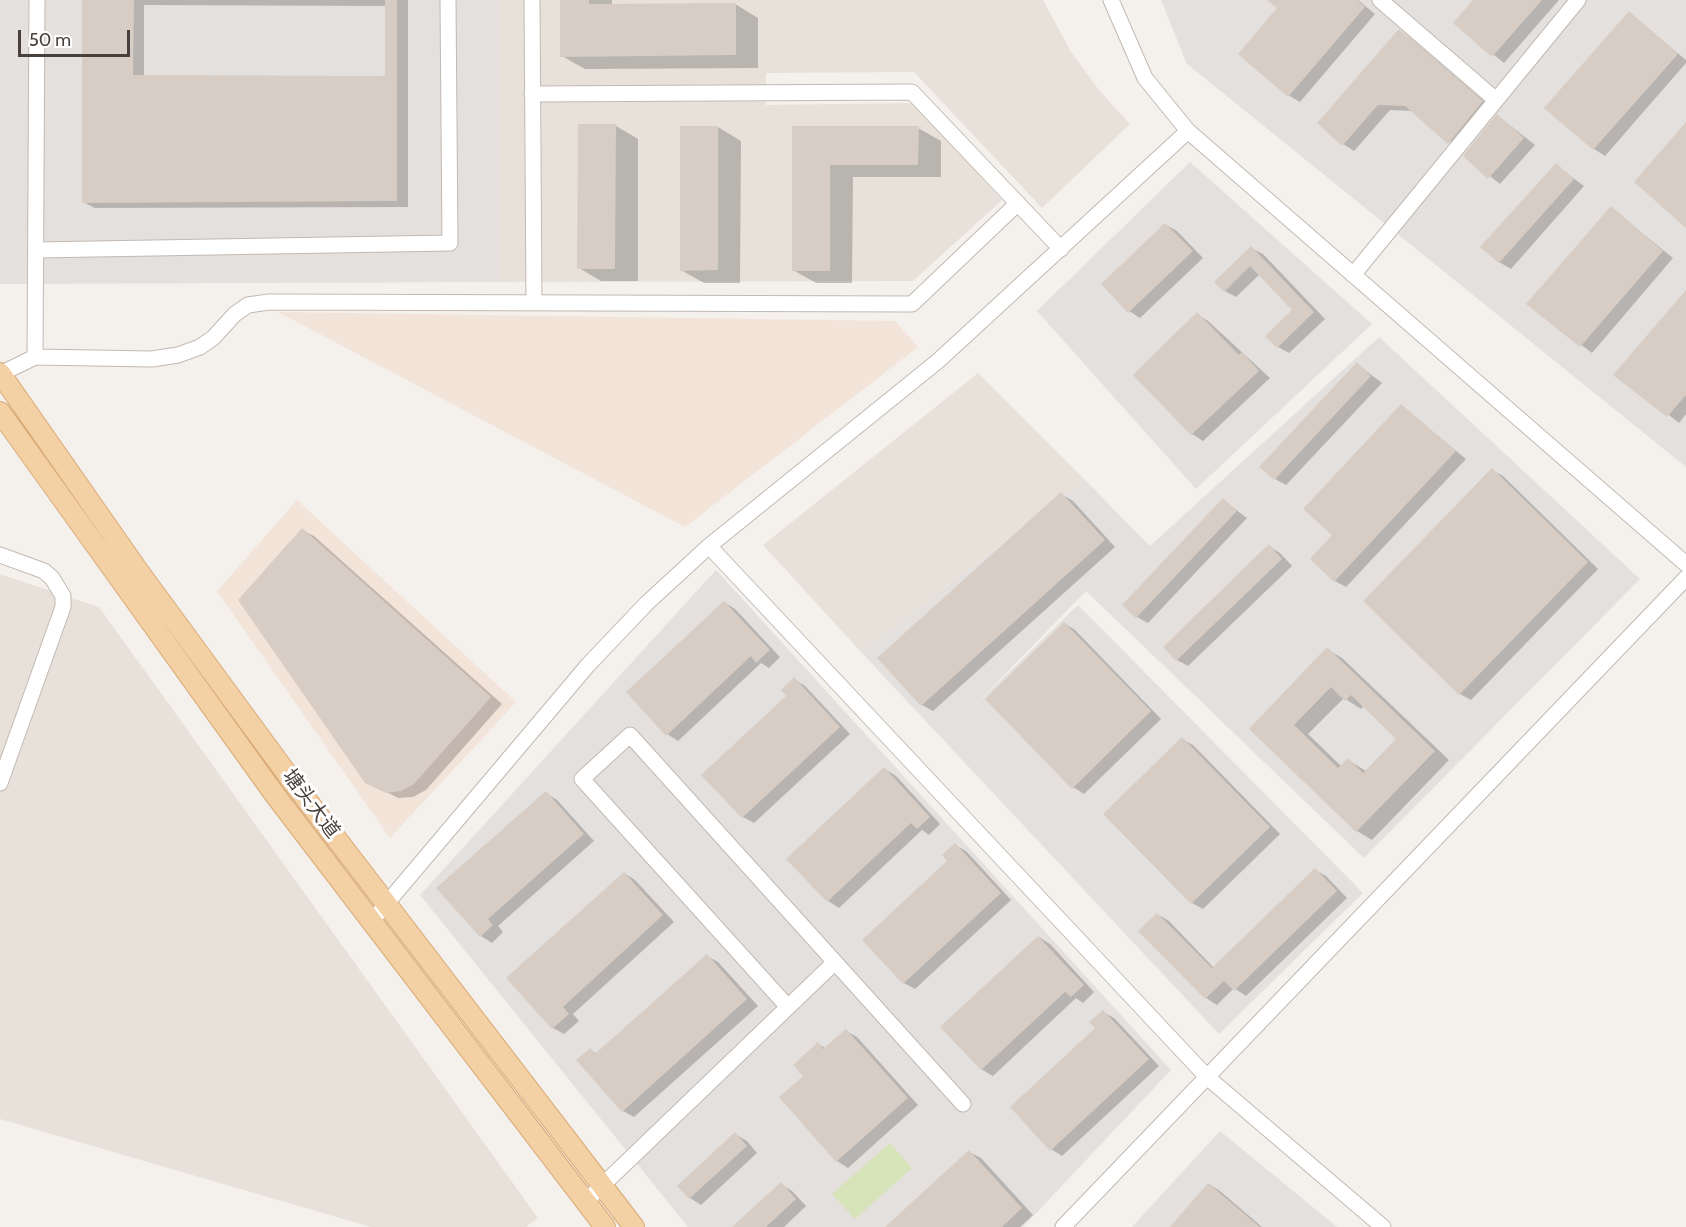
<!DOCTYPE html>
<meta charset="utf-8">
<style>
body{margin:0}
#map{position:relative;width:1686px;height:1227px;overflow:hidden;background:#f4f0ec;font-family:Cabin,sans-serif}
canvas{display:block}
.scale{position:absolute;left:18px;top:30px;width:112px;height:27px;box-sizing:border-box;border:3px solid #48403a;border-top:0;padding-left:8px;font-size:18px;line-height:21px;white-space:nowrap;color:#48403a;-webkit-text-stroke:4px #fff;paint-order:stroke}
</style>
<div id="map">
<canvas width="1686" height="1227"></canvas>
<div class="scale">50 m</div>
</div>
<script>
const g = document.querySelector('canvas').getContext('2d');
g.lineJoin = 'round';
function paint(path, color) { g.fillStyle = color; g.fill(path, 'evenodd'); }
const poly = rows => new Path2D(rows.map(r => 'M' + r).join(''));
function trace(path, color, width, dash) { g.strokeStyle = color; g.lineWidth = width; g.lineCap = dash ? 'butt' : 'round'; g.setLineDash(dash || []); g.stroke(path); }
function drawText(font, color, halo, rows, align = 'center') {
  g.font = font + ' Cabin,"Noto Sans SC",sans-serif'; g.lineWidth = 6; g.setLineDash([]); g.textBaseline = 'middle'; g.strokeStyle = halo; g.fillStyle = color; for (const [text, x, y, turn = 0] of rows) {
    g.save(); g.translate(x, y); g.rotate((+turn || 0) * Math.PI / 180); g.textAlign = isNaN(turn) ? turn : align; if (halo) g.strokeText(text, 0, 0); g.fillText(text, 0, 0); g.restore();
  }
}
paint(poly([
 [499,0,1043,0,1071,52,1099,90,1130,124,1042,208,914,72,766,73,766,105,913,103,1002,200,913,281,499,282],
 [978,373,1085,480,861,652,763,545],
 [0,574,99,607,538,1218,526,1227,371,1227,0,1119]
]), '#e7e1da');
paint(poly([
 [278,312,895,321,918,347,685,527],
 [297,500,516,702,390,838,217,591]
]), '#f3e4da');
paint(poly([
 [0,0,499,0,499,282,0,284],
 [1161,0,1686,0,1686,467,1187,64],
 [1190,162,1372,324,1196,489,1037,311],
 [1379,337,1640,579,1364,858,1086,591,973,707,1078,605,1363,893,1219,1034,861,652,1085,480,1150,546],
 [716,570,1171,1070,1023,1227,688,1227,420,895],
 [1220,1131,1337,1227,1132,1227]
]), '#e4e0dd');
paint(poly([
 [890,1143,912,1168,855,1219,832,1194]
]), '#d7e3b9');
paint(poly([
 [83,0,408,0,408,207,95,208,83,202],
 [144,5,387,6,386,77,144,77],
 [562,0,612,0,612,5,735,4,758,18,758,68,585,69,562,56],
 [1269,0,1358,0,1375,14,1300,102,1288,95,1279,8],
 [1475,0,1559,0,1504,63,1455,23],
 [1629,13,1686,60,1686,63,1605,156,1594,149],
 [1399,31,1410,38,1493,109,1460,149,1413,111,1390,110,1354,151,1343,144],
 [1498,116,1535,145,1500,184,1465,156],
 [616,126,638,139,638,281,601,281,579,268],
 [718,127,741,141,740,283,704,283,681,270,682,128],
 [794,128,918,128,941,141,941,177,853,177,852,283,816,283,793,270],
 [1556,165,1584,186,1511,269,1499,262],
 [1611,208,1673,258,1592,353,1528,304],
 [1166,225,1177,231,1203,258,1140,318,1129,311],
 [1251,248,1263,254,1325,319,1289,353,1278,347,1294,310,1260,274,1236,297,1225,291],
 [1686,293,1686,414,1679,423,1644,395],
 [1197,314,1208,321,1270,378,1203,441,1192,434,1136,375],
 [1357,364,1382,383,1286,485,1275,479],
 [1401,406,1466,459,1346,587,1335,581,1334,535],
 [1492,470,1503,476,1598,569,1471,700,1460,694,1365,601],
 [1061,494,1073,501,1115,547,933,711,922,705],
 [1223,500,1247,518,1148,623,1137,617,1124,605],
 [302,530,314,536,502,704,426,790,413,797,398,798,375,786],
 [1269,546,1280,553,1292,566,1188,666,1177,660],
 [724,602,735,609,780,657,769,668,761,663,678,741,667,734],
 [1064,623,1075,630,1161,719,1084,794,1073,787],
 [1327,649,1342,658,1449,760,1372,840,1357,831,1251,729],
 [1344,698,1361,709,1364,706,1398,739,1366,771,1348,760,1342,767,1308,734],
 [794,679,805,686,850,734,754,823,743,817],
 [1182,739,1193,745,1280,834,1203,909,1192,903],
 [885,769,896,776,940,824,929,835,922,830,839,908,828,901],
 [546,793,557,800,594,841,498,926,503,932,492,943,481,936,439,888],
 [955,845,966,851,1011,900,915,989,904,983],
 [1315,870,1326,876,1347,898,1246,996,1234,988,1217,1005,1206,998,1157,914,1169,921,1214,968],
 [624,873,635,880,674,922,573,1014,579,1021,564,1034,553,1028],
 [1039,937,1050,944,1094,992,1083,1003,1076,998,993,1076,981,1069],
 [707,956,718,962,758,1006,634,1117,623,1111,590,1050,597,1054],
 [1103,1012,1114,1018,1159,1066,1062,1156,1051,1149],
 [846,1031,857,1037,918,1105,848,1168,837,1161,781,1097,805,1076,818,1044,825,1048],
 [735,1134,747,1141,757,1153,701,1205,690,1198,679,1186],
 [969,1152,981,1158,1033,1215,1020,1227,887,1227],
 [781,1184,792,1191,806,1206,784,1227,735,1227],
 [1209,1184,1220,1191,1262,1227,1172,1227]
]), '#0003');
paint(poly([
 [82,0,134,0,133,75,385,76,385,0,397,0,397,201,82,203],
 [560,0,589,0,589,4,736,3,736,55,560,57],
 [1267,0,1357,0,1365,7,1288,97,1238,54,1277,8],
 [1473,0,1542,0,1492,57,1453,23],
 [1629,11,1678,54,1593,150,1544,108],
 [1399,29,1483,101,1448,144,1405,106,1378,105,1342,146,1317,123],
 [1497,114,1524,138,1488,179,1463,156],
 [1686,122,1686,228,1634,182],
 [578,124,616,124,615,269,577,269],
 [680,126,718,126,718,270,680,271],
 [792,126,919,126,918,165,830,165,830,271,792,271],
 [1556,163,1574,179,1499,263,1480,247],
 [1611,206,1663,251,1580,347,1526,304],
 [1165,223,1193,251,1128,313,1101,284],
 [1251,246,1314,312,1277,348,1265,336,1292,310,1250,266,1224,292,1214,282],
 [1686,290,1686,395,1667,417,1613,375],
 [1197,312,1239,355,1242,352,1259,371,1191,435,1133,375],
 [1357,362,1371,376,1274,480,1259,467],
 [1401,404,1456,451,1334,582,1310,559,1332,535,1303,509],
 [1492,468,1588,562,1459,695,1363,601],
 [1061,492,1105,540,921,706,877,658],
 [1223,498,1237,511,1136,618,1122,605],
 [302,528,491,697,414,784,401,791,386,793,365,783,238,600],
 [1269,544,1282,559,1176,661,1163,647],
 [724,601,770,650,756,663,751,656,666,736,626,692],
 [1064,622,1151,711,1072,789,985,699],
 [1327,647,1435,751,1356,832,1249,729],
 [1331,687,1345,701,1351,695,1396,739,1363,773,1348,758,1338,768,1294,725],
 [794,677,840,727,742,818,701,775,786,696,781,690],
 [1182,737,1270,827,1191,904,1103,814],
 [884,767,930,817,917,829,911,823,827,902,786,859],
 [546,791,584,834,488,919,493,925,480,937,436,888],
 [955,843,1001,893,903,984,862,940,947,861,942,855],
 [1315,868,1337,891,1234,991,1224,981,1205,999,1138,931,1157,913,1212,968],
 [624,872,663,915,563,1007,569,1014,552,1029,506,978],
 [1038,936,1084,985,1071,997,1065,992,981,1070,940,1027],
 [707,954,747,999,622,1112,576,1060,590,1048,595,1054],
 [1103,1010,1149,1059,1050,1151,1010,1107,1095,1028,1089,1022],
 [846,1029,908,1098,836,1162,779,1097,803,1076,793,1065,818,1042,823,1049],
 [735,1132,747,1146,689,1199,677,1186],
 [969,1150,1022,1208,1002,1227,885,1227],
 [781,1182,796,1199,766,1227,732,1227],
 [1208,1183,1260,1227,1170,1227]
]), '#d8cdc5');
const minor = poly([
 [532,0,534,303],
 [1111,0,1145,78,1188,131,1686,564],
 [1380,0,1496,100],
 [532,94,912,92,1061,249],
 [36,250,450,243,448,0],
 [1353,275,1578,0],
 [35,357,37,0],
 [0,374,35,357,152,359,178,355,200,347,213,338,235,314,248,305,269,302,912,304,1018,203],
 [709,546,1207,1077,1383,1227],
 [0,555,44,571,52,578,63,596,63,607,0,783],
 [371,922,588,665,647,603,709,546,938,361,1188,131],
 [788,1007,582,779,630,735,963,1104],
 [585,1202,835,962],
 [1063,1227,1686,578]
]);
const major = poly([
 [0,373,139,572,293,782,634,1227],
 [0,412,275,795,605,1227]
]);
trace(minor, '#c2b9b2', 17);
trace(major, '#d8aa76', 22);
trace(minor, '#fff', 15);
trace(major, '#f4d0a5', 20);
drawText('20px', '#48403a', '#fff', [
 ["塘头大道",311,804,53]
]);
</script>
